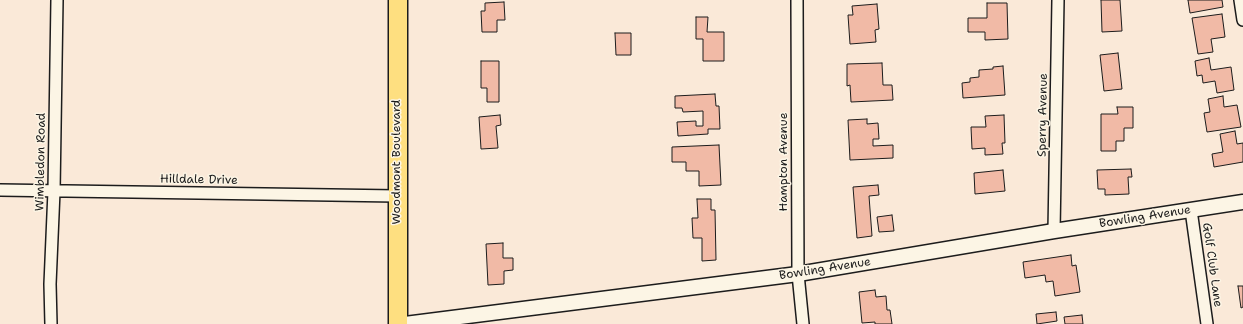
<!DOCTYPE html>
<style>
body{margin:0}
canvas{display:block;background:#fae9d8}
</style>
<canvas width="1243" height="324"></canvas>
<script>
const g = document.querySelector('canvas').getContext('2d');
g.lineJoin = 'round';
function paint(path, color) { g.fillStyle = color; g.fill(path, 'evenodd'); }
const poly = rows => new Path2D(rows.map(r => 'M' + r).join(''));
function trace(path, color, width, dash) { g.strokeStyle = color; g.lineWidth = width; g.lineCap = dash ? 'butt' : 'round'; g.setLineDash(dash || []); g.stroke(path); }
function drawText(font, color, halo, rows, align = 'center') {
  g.font = font + ' "Shantell Sans",sans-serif'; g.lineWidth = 3; g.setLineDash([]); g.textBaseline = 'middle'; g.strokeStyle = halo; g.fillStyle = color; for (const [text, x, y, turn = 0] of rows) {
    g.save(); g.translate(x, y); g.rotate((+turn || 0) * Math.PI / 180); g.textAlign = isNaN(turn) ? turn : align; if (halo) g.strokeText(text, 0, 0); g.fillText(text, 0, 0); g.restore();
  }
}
const building = poly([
 [1101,0,1120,0,1122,31,1102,32,1101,0],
 [1188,0,1222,0,1223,7,1190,13,1188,0],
 [504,2,505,20,497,20,497,32,482,32,481,11,485,11,485,3,504,2],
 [987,3,1007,3,1008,39,985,40,985,32,968,32,968,18,987,18,987,3],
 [877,4,879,29,875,30,876,42,850,44,848,15,853,15,852,6,877,4],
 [1222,14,1225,37,1211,39,1213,52,1198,54,1192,18,1222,14],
 [696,17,708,17,707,32,724,32,724,61,703,61,703,39,696,39,696,17],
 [615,33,631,33,631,55,616,55,615,33],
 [1118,53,1122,89,1104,91,1100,55,1118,53],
 [1209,58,1211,70,1231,67,1234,90,1217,93,1215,81,1203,83,1202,75,1197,76,1195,61,1209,58],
 [481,61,499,61,499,102,487,102,487,88,481,88,481,61],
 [882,63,883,85,892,85,893,100,851,102,850,85,847,86,847,64,882,63],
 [1003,66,1005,95,963,98,962,83,970,82,970,78,979,77,979,70,993,69,993,67,1003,66],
 [715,94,716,106,719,106,720,129,708,129,708,134,678,136,677,122,696,121,696,126,703,126,703,111,683,112,682,108,675,108,675,96,715,94],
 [1223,96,1224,107,1237,105,1241,127,1207,132,1204,113,1210,112,1208,99,1223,96],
 [1117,107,1133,107,1133,128,1124,128,1124,141,1116,141,1116,151,1101,151,1101,114,1118,114,1117,107],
 [500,115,501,125,496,126,498,148,481,149,479,117,500,115],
 [1004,115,1005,143,1002,143,1003,154,985,155,985,148,972,149,971,127,986,127,985,116,1004,115],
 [867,119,867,124,878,123,879,139,873,139,873,146,893,145,893,158,850,160,848,120,867,119],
 [1235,131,1237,144,1243,143,1243,162,1214,167,1212,154,1223,152,1220,134,1235,131],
 [719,145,721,185,699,186,699,171,686,171,686,162,672,162,672,147,719,145],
 [1131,169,1132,177,1128,177,1129,194,1105,195,1105,189,1098,189,1097,170,1131,169],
 [1003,170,1005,191,975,194,974,173,1003,170],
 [878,185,879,195,869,196,872,236,857,238,853,187,878,185],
 [697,199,711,199,711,210,715,210,716,260,702,261,702,238,693,238,692,218,698,218,697,199],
 [892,215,894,231,879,232,877,217,892,215],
 [503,243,503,258,513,258,513,270,504,271,504,284,488,285,486,244,503,243],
 [1071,255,1072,266,1076,265,1080,292,1055,296,1053,281,1046,282,1045,275,1025,278,1023,262,1071,255],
 [1238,286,1243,286,1243,307,1241,308,1238,286],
 [875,290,876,297,886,296,887,310,890,310,892,324,875,324,875,322,862,323,859,292,875,290],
 [1056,312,1057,321,1037,324,1036,314,1056,312],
 [1082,315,1083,324,1065,324,1064,317,1082,315]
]);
paint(building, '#f1baa6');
trace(building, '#1c1c1c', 1);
const minor = poly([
 [797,0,798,274,803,324],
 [1240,0,1243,20],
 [0,190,397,196],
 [1191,210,1207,324],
 [1054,231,1058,0],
 [51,324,50,284,54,191,57,0]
]);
const tertiary = poly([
 [405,324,798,274,1054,231,1243,202]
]);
const primary = poly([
 [398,0,398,324]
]);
trace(minor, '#1c1c1c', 14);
trace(tertiary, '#1c1c1c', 17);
trace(primary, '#1c1c1c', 21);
trace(minor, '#fcf5e5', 11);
trace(tertiary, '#fcf5e5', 14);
trace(primary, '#fedf80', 18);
drawText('12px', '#1c1c1c', '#fcf5e5', [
 ["Sperry Avenue",1043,115,-89],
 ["Wimbledon Road",41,162,-89],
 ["Woodmont Boulevard",397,162,-90],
 ["Hampton Avenue",784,162,-90],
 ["Hilldale Drive",199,180,1],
 ["Bowling Avenue",1145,217,-9],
 ["Golf Club Lane",1212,265,82],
 ["Bowling Avenue",825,269,-9]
]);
</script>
